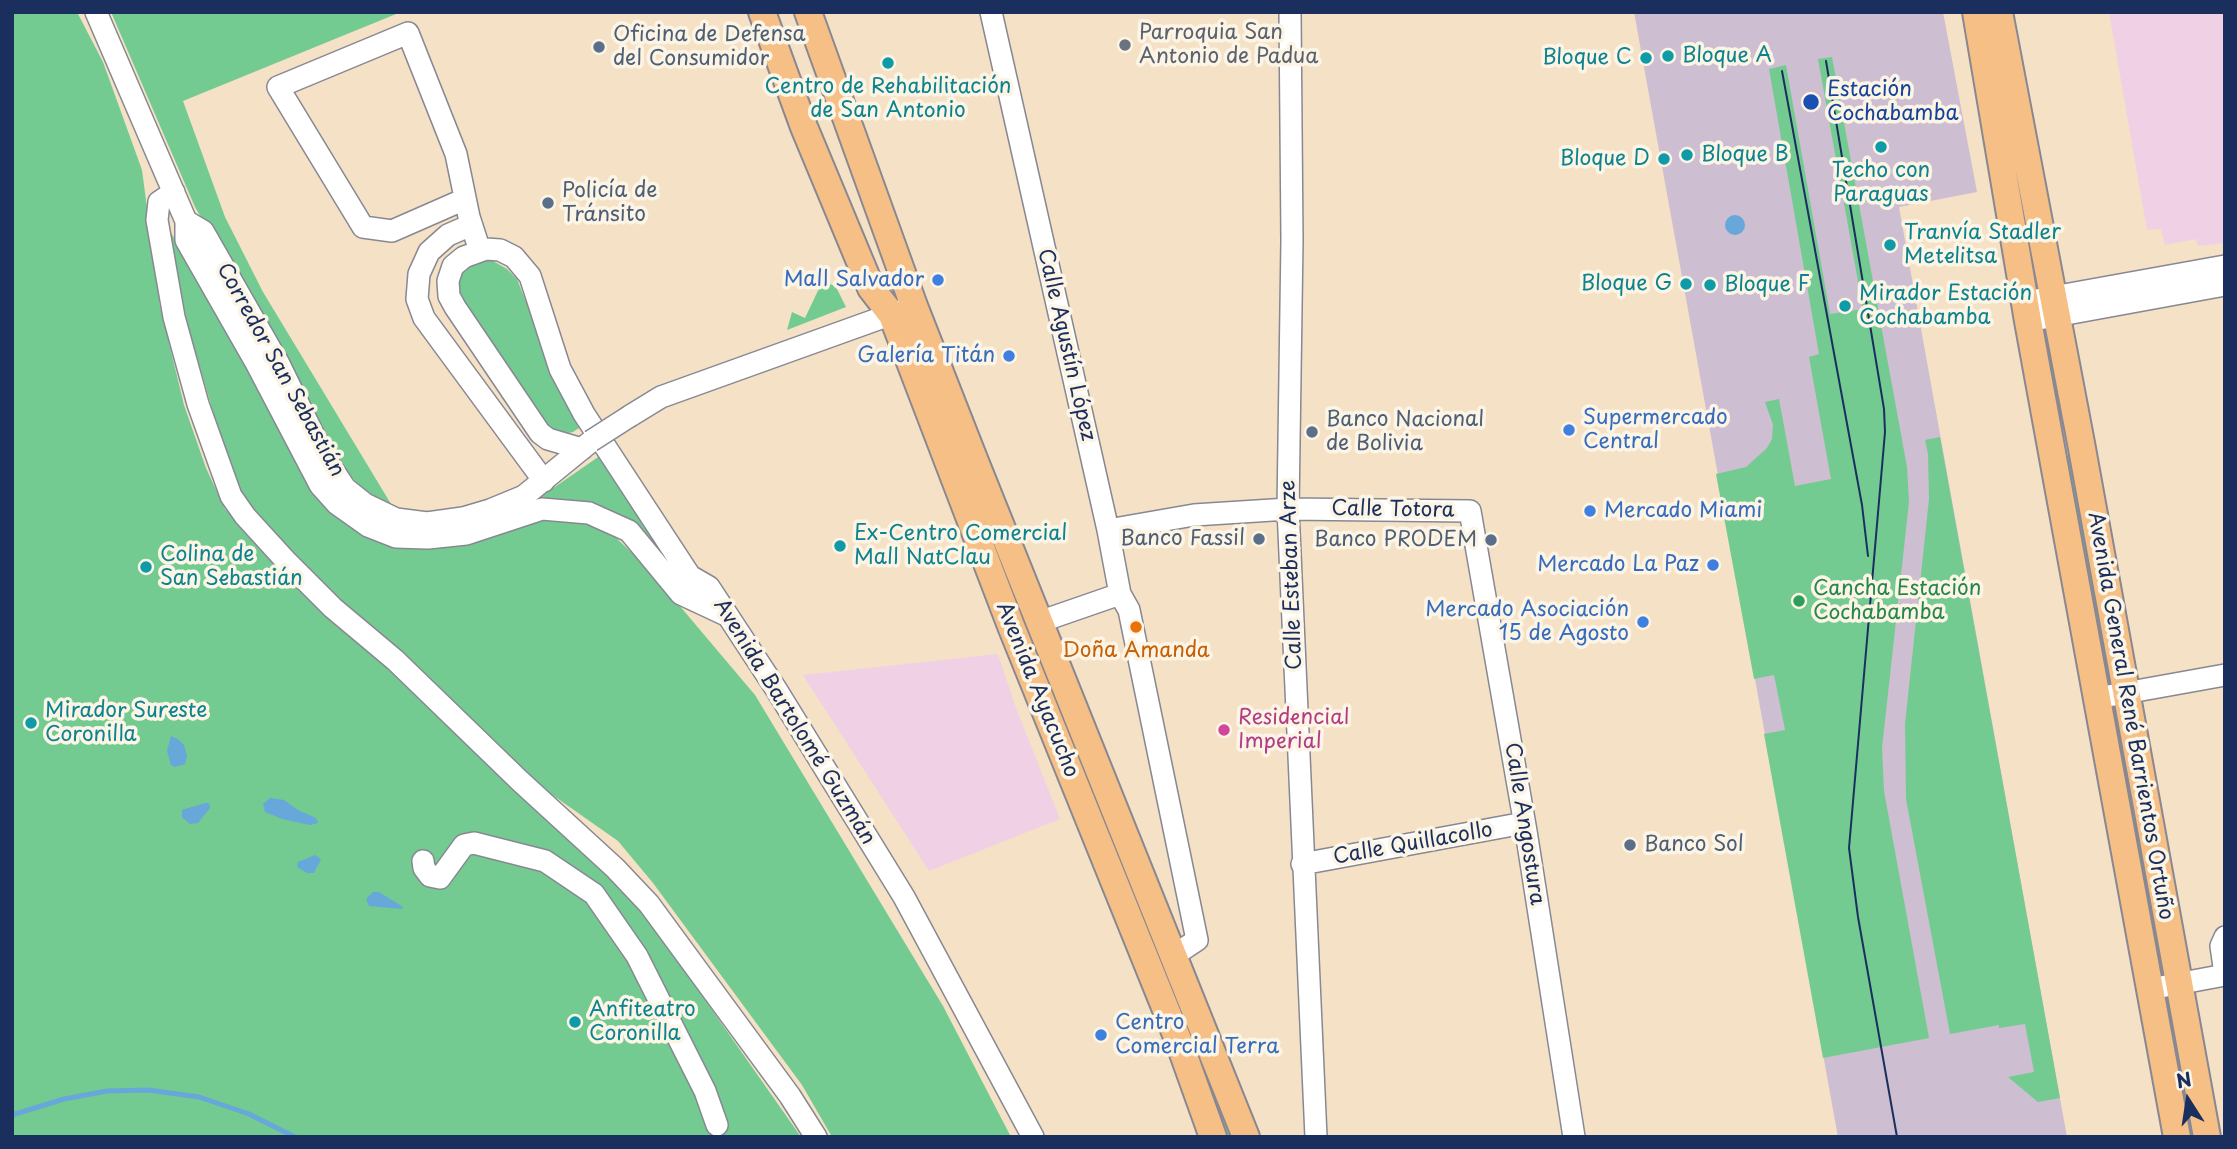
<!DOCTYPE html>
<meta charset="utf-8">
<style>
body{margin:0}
#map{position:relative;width:2237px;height:1149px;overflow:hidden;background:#f5e1c6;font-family:"Playpen Sans",sans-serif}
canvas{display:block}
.frame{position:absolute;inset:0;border:14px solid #1b2f5e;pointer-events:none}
.north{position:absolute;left:2153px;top:1065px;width:70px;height:70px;-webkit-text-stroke:5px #fcf5e5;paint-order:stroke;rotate:348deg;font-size:19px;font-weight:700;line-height:28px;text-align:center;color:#1b2f5e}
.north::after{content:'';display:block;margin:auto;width:24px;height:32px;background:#1b2f5e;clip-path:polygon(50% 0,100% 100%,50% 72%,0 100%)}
</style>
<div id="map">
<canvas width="2237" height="1149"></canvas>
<div class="frame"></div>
<div class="north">N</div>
</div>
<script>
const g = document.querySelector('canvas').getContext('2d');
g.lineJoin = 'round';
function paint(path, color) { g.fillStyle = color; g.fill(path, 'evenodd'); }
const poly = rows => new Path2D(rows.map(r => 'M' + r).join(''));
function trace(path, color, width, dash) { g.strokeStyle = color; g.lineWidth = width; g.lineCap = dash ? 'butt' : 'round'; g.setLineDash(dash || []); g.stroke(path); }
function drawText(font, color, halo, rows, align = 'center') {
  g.font = font + ' "Playpen Sans",sans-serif'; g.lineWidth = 7; g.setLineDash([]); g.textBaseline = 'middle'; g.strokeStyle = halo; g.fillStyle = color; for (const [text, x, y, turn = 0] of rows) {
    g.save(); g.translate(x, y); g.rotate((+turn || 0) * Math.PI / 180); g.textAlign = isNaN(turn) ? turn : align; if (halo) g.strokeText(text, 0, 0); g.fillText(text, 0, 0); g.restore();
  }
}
paint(poly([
 [2109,12,2225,12,2225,243,2198,246,2196,239,2165,245,2161,229,2147,230],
 [998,654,1016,708,1060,819,929,871,803,675]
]), '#f0d0e4');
paint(poly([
 [1634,12,1943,12,1977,192,1899,207,2067,1137,1838,1137]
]), '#cebed1');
paint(poly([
 [12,12,77,12,103,62,142,170,160,306,184,405,206,468,225,509,336,626,386,664,545,819,624,890,668,947,801,1137,12,1137],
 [111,12,401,12,183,101,225,217,263,292,391,504,364,491,342,466,311,417,296,378,195,207],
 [1832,57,1907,467,1909,502,1882,748,1884,791,1929,1038,1823,1058,1764,734,1785,730,1774,675,1754,679,1716,474,1746,467,1767,448,1772,439,1773,425,1765,402,1779,399,1795,486,1831,479,1809,357,1819,354,1769,69,1786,65,1830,314,1863,309,1818,59],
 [167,226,245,358,270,414,306,476,362,533,526,518,585,520,614,536,646,566,755,695,943,1006,1011,1137,832,1137,802,1085,653,883,618,841,534,782,403,653,319,584,248,506,230,469,188,327],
 [482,260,493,261,507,269,517,279,552,368,582,426,573,432,563,434,548,428,462,304,458,290,460,278,464,270],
 [823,280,836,287,846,307,787,330,792,312,805,318],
 [1940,437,2060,1098,2038,1102,2008,1077,2034,1072,2025,1024,1999,1028,1999,1025,1950,1034,1906,799,1905,724,1929,499,1928,454,1925,440],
 [601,455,680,580,633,524,536,500],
 [2070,456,2110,676,2103,678,2063,457],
 [2117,704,2165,971,2159,972,2110,706],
 [1110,839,1225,1117,1234,1137,1225,1137],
 [2170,995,2194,1124,2187,1126,2163,996]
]), '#73cb91');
paint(poly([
 '1725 225a10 10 0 1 1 20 0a10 10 0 1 1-20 0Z',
 [171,736,178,739,184,745,187,756,185,764,175,767,171,765,167,751],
 [270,798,284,800,298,810,316,818,318,823,310,825,282,819,265,812,263,804],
 [205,803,209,803,210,808,198,823,190,824,182,817,182,810,185,809],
 [315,855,321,859,314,873,307,873,297,867,298,862],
 [373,892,379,892,403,907,402,909,369,906,366,899]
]), '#67a7da');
trace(poly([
 [12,1115,64,1099,107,1091,148,1090,199,1097,249,1114,295,1137]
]), '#67a7da', 5);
const minor = poly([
 [96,12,186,221,186,240,255,361,320,485,337,504,368,526,396,537,428,538,466,534,542,509,589,513,629,531,681,594,728,616],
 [991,12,1108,530,1120,594,1129,610,1197,940,1173,956],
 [1290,12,1292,240,1288,509,1316,1137],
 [174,192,159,202,157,220,174,317,198,404,231,496,245,516,287,562,333,608,395,660,520,781,615,868,649,904,790,1096,816,1137],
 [465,199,392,231,363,227,278,87,408,33,456,154,469,217,480,251],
 [186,221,203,231,279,364,324,456,345,488,365,504,396,519,427,523,463,518,490,510,524,496,589,443],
 [471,225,448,235,429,252,419,274,417,299,424,318,544,481],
 [2025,302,2225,266],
 [2028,321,2225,285],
 [630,416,661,397,906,309],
 [582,449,548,439,540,433,455,307,449,296,448,281,453,266,464,257,486,249,500,250,514,257,530,276,560,369,584,414,690,576,709,587,776,689,904,897,1033,1137],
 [1108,530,1194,515,1288,509,1470,511,1526,831,1574,1137],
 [1039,622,1120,594],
 [2097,698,2225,675],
 [423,861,424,868,430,876,440,878,464,845,474,843,545,861,594,894,637,956,705,1091,717,1125],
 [1302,864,1524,823],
 [2225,937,2221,946,2225,974],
 [2150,989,2225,975]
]);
const major = poly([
 [762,12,804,127,871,288,892,315,1011,626,1179,1042,1213,1137],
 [808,12,914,306,974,459,1246,1137],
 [1976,12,2028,321,2177,1137],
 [1999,12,2081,443,2207,1137]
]);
trace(minor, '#888892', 24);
trace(major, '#888892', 30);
trace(minor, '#fff', 21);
trace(major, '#f5bf86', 26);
trace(poly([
 [1826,61,1884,409,1885,432,1849,848,1858,917,1897,1137],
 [1782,71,1862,505,1868,556]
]), '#1b2f5e', 2);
const minorBridge = poly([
 [591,441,630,416]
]);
trace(minorBridge, '#888892', 24, []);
trace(minorBridge, '#fff', 21);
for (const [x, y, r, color] of [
 [1125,45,7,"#6b7280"],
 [599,47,7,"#5c6f8a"],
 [1668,56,7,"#0f9aa8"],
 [1646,58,7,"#0f9aa8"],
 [888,63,7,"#0f9aa8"],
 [1811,102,9,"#1a4fb4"],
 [1881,147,7,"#0f9aa8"],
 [1687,155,7,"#0f9aa8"],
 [1664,159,7,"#0f9aa8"],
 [548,203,7,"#5c6f8a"],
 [1890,245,7,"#0f9aa8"],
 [938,280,7,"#3f7fe0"],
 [1686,284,7,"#0f9aa8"],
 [1710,285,7,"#0f9aa8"],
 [1845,306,7,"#0f9aa8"],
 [1009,356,7,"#3f7fe0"],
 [1569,430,7,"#3f7fe0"],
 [1312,432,7,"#5c6f8a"],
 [1590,511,7,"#3f7fe0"],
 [1259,539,7,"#5c6f8a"],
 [1491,540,7,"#5c6f8a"],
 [840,546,7,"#0f9aa8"],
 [1713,565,7,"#3f7fe0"],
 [146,567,7,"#0f9aa8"],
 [1799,601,7,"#2e9e5b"],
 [1643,622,7,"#3f7fe0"],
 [1136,627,7,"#e8710a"],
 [31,723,7,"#0f9aa8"],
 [1224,730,7,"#d1479c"],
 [1630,845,7,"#5c6f8a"],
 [575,1022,7,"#0f9aa8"],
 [1101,1035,7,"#3f7fe0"]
]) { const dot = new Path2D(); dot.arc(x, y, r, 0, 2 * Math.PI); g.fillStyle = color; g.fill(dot); trace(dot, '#fcf5e5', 2.5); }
drawText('21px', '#5b616d', '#fcf5e5', [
 ["Parroquia San",1139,33],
 ["Antonio de Padua",1139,57]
], 'left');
drawText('21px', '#4e5e75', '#fcf5e5', [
 ["Oficina de Defensa",613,35],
 ["del Consumidor",613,59],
 ["Policía de",562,191],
 ["Tránsito",562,215],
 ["Banco Nacional",1326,420],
 ["de Bolivia",1326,444],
 ["Banco Fassil",1245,539,"right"],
 ["Banco PRODEM",1477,540,"right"],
 ["Banco Sol",1644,845]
], 'left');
drawText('21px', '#0d838f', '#fcf5e5', [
 ["Bloque A",1682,56],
 ["Bloque C",1632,58,"right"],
 ["Centro de Rehabilitación",888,87,"center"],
 ["de San Antonio",888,111,"center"],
 ["Bloque B",1701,155],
 ["Bloque D",1650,159,"right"],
 ["Techo con",1881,171,"center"],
 ["Paraguas",1881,195,"center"],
 ["Tranvía Stadler",1904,233],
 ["Metelitsa",1904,257],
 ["Bloque G",1672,284,"right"],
 ["Bloque F",1724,285],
 ["Mirador Estación",1859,294],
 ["Cochabamba",1859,318],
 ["Ex-Centro Comercial",854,534],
 ["Mall NatClau",854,558],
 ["Colina de",160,555],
 ["San Sebastián",160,579],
 ["Mirador Sureste",45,711],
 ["Coronilla",45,735],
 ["Anfiteatro",589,1010],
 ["Coronilla",589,1034]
], 'left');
drawText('21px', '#164399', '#fcf5e5', [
 ["Estación",1827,90],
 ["Cochabamba",1827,114]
], 'left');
drawText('21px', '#366cbe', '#fcf5e5', [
 ["Mall Salvador",924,280],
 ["Galería Titán",995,356],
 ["Supermercado",1583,418,"left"],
 ["Central",1583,442,"left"],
 ["Mercado Miami",1604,511,"left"],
 ["Mercado La Paz",1699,565],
 ["Mercado Asociación",1629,610],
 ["15 de Agosto",1629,634],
 ["Centro",1115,1023,"left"],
 ["Comercial Terra",1115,1047,"left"]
], 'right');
drawText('21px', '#1b2f5e', '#fcf5e5', [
 ["Calle Agustín López",1066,345,77],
 ["Corredor San Sebastián",280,370,61],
 ["Calle Totora",1393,510,1],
 ["Calle Esteban Arze",1292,575,-92],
 ["Avenida Ayacucho",1037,690,68],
 ["Avenida General René Barrientos Ortuño",2130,716,80],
 ["Avenida Bartolomé Guzmán",794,722,58],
 ["Calle Angostura",1524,824,81],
 ["Calle Quillacollo",1413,844,-10]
]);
drawText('21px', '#27864d', '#fcf5e5', [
 ["Cancha Estación",1813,589],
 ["Cochabamba",1813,613]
], 'left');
drawText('21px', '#c56008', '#fcf5e5', [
 ["Doña Amanda",1136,651]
]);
drawText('21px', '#b23c85', '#fcf5e5', [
 ["Residencial",1238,718],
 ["Imperial",1238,742]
], 'left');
</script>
